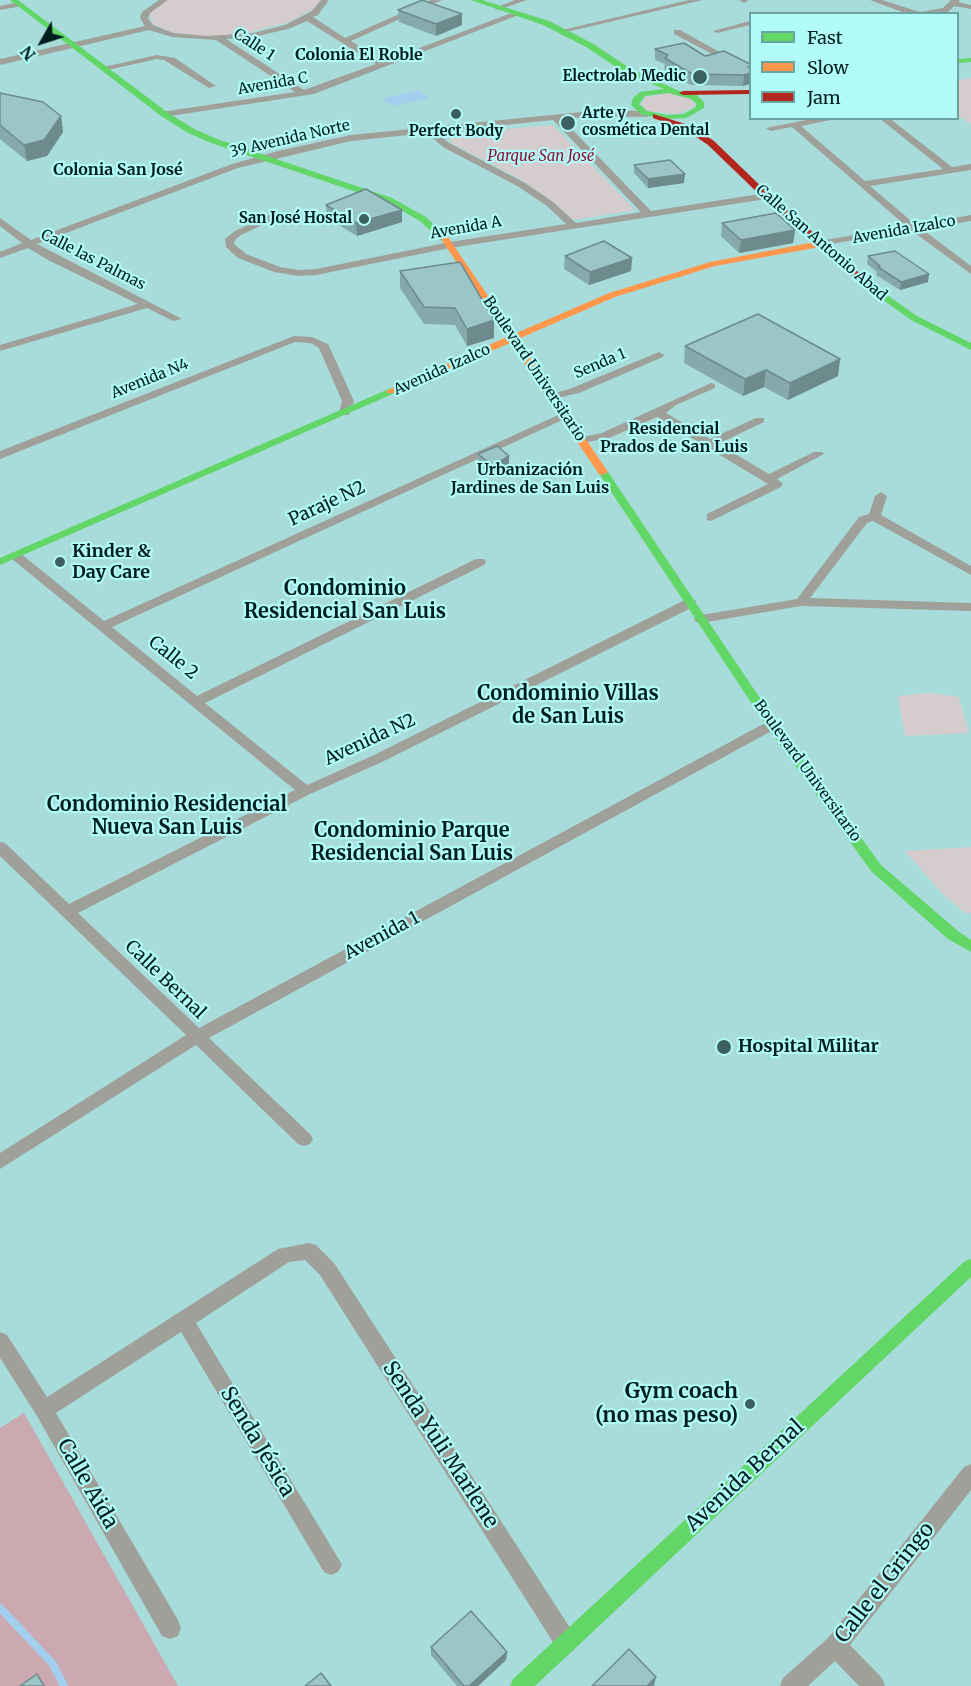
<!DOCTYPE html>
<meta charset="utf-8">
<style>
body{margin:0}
#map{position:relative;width:971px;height:1686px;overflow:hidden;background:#a8dcda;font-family:Merriweather,serif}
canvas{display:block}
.legend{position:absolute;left:749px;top:12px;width:210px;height:108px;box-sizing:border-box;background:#b1fcf8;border:2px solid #6aa3a0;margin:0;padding:8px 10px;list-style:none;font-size:18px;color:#001e1d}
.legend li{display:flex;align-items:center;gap:12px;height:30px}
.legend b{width:30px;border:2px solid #6aa3a0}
.north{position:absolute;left:12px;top:12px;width:60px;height:60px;-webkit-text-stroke:4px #b1fcf8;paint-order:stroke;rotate:231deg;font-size:16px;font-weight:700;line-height:24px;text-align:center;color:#001e1d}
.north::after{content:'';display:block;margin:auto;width:21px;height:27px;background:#001e1d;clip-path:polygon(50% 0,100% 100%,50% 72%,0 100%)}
</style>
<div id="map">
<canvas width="971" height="1686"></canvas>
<ul class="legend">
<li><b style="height:8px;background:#63d668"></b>Fast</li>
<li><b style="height:8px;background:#ff974d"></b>Slow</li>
<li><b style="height:8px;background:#b3261e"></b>Jam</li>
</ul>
<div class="north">N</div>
</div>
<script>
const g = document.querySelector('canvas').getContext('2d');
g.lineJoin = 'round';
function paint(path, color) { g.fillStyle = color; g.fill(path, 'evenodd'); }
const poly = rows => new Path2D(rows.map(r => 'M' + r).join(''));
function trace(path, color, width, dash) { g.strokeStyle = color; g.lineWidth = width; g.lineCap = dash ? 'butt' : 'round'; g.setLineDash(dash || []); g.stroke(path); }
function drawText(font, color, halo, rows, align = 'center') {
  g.font = font + ' Merriweather,serif'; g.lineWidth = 4.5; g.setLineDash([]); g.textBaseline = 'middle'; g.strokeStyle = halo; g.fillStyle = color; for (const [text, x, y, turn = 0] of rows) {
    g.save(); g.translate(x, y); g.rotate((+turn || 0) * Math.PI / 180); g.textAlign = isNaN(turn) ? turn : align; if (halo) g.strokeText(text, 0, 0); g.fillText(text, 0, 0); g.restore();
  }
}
paint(poly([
 [167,0,321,0,313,9,289,22,243,34,216,37,174,33,153,24,149,11],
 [971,78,971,125,958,115,958,80],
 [667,93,691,99,695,106,678,114,647,111,641,104,646,97],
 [553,125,635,210,573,220,556,204,522,180,453,144,445,134],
 [930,693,959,697,969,733,905,736,898,696],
 [971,847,971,912,966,914,943,894,905,851]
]), '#d5cccd');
paint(poly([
 [24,1413,178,1686,0,1686,0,1428]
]), '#caa9b0');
paint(poly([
 [419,90,429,98,392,106,381,99]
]), '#a4ceed');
trace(poly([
 [0,1608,53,1664,64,1686]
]), '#a4ceed', 8);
paint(poly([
 [159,0,168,0,150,13,148,18,153,25,173,33,207,36,253,33,285,25,312,11,321,0,329,0,318,15,313,17,345,38,431,0,442,0,351,41,383,62,514,12,521,14,314,94,164,117,160,114,161,112,295,92,216,40,172,37,149,30,0,65,0,59,145,26,140,18,142,12,159,0],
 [307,21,376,64,304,90,226,39,253,37,288,29,307,21],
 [515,0,527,0,498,10,494,8,515,0],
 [689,0,703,0,562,33,558,31,689,0],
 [739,0,747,0,748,1,744,3,739,0],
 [870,0,882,0,920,12,943,8,951,0,960,0,958,2,971,5,971,9,954,6,948,12,938,14,908,14,870,0],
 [19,2,23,4,22,6,0,10,0,6,19,2],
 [750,21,750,25,717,33,713,31,750,21],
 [674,30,680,30,750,69,750,74,674,34,674,30],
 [157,55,175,58,216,86,209,88,164,60,157,59,103,71,99,68,157,55],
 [601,110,647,111,651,114,647,117,601,116,562,119,651,211,766,193,771,196,766,199,450,248,316,275,299,276,274,272,238,258,226,247,225,239,235,231,270,215,275,218,273,220,241,235,235,240,234,244,246,254,280,267,299,270,316,269,450,242,566,224,547,206,519,187,443,147,427,133,351,141,238,168,37,244,182,319,173,321,147,308,0,351,0,345,138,304,48,260,28,248,0,258,0,252,22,243,0,226,0,218,31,240,232,164,278,151,351,135,601,110],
 [553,120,641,212,576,223,553,202,525,183,449,143,437,132,553,120],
 [816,118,841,118,801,126,865,181,943,169,879,118,889,118,952,167,971,164,971,170,870,186,916,225,971,215,971,221,922,229,971,266,971,274,912,231,817,246,815,244,820,241,906,226,792,127,770,131,766,128,816,118],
 [294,336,312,337,328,344,354,401,349,415,341,415,339,413,342,401,319,348,310,343,295,342,0,459,0,451,294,336],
 [659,352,664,355,663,357,579,393,552,399,546,396,572,388,659,352],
 [711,383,715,384,715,388,676,405,666,413,710,439,756,418,764,418,764,422,718,444,769,474,814,452,822,452,824,454,777,479,783,484,781,487,711,521,707,520,707,514,768,484,657,417,609,438,582,443,576,440,578,438,602,433,711,383],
 [565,412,571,415,569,417,112,627,197,696,476,559,484,559,486,562,484,565,205,703,307,785,372,756,685,600,695,600,696,603,695,606,382,762,310,794,78,913,199,1028,767,722,777,722,779,725,777,728,209,1038,310,1134,313,1139,310,1144,304,1146,298,1144,196,1045,0,1169,0,1153,186,1035,0,856,0,842,5,843,69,904,295,790,12,559,10,556,12,553,20,553,104,621,565,412],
 [881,492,887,496,881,515,971,566,971,575,873,521,867,523,810,598,971,603,971,611,801,606,701,623,696,622,694,619,701,615,797,599,859,517,869,514,875,496,881,492],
 [309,1243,316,1245,334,1263,574,1634,577,1642,574,1650,566,1653,558,1650,320,1275,305,1260,289,1262,196,1323,338,1558,342,1565,338,1572,331,1575,324,1572,181,1332,56,1413,178,1620,181,1628,178,1636,170,1639,162,1636,37,1416,0,1358,0,1332,7,1335,47,1397,278,1249,309,1243],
 [971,1464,971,1490,850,1645,882,1678,885,1686,859,1686,835,1661,808,1686,780,1686,783,1678,828,1638,964,1467,971,1464]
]), '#9fa099');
paint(poly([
 [10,0,18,0,167,112,194,129,220,140,392,198,426,217,449,239,442,241,420,221,386,202,214,144,188,133,161,116,10,0],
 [471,0,482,0,549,21,592,43,631,69,679,91,697,95,704,102,704,108,686,118,667,119,642,115,631,105,633,98,640,92,664,89,625,73,586,47,543,25,471,0],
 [668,93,691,99,696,103,696,107,684,114,667,115,647,111,639,104,645,96,668,93],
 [971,58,971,62,958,63,958,59,971,58],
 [864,279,917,316,971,343,971,350,911,320,861,284,861,280,864,279],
 [391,388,395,389,395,393,0,565,0,558,391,388],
 [603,469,608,472,776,722,881,865,958,931,971,940,971,952,948,939,871,871,768,728,598,472,603,469],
 [971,1259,971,1277,535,1686,510,1686,513,1679,965,1261,971,1259]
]), '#63d668');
paint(poly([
 [442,237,448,237,514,334,609,293,710,262,820,241,824,244,820,247,715,266,615,297,518,339,608,472,603,475,599,474,510,343,395,393,387,393,386,391,507,337,441,239,442,237]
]), '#ff974d');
paint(poly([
 [750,90,750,94,683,95,679,93,683,91,750,90],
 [653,114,692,126,714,141,769,194,867,280,867,284,861,284,763,198,708,145,686,130,653,118,653,114]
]), '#b3261e');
paint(poly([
 [398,10,462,14,462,25,436,36,399,22],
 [655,49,750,64,743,86,691,85,664,69,665,64,655,60],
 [0,93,61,116,63,132,47,156,27,161,0,139],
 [634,165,684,183,648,188,634,173],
 [326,205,402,210,402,222,357,236,327,218],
 [722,223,795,230,793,243,739,253,721,236],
 [565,256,632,258,631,271,589,285,564,269],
 [868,256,928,282,900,290,876,275,877,272,867,264],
 [400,271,494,320,494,338,467,346,455,325,424,324,400,288],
 [685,346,840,359,838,376,788,400,764,387,743,396,684,363],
 [478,454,509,466,493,476,478,464],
 [431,1647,507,1652,506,1660,478,1686,457,1686,431,1655]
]), '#86a9ac');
paint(poly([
 [462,14,462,25,436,36,436,24],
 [750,66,750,84,743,86,744,75,748,67],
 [61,116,63,132,47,156,27,161,24,145],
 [685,174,684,183,648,188,648,179],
 [402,210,402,222,357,236,356,223],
 [795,230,793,243,739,253,741,240],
 [632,258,631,271,589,285,590,272],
 [929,274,928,282,900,290,901,282],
 [494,320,494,338,467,346,467,329],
 [840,359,838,376,788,400,790,383],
 [766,370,764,387,743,396,745,379],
 [509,456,509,466,493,476,493,466],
 [507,1652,506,1660,478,1686,469,1686],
 [656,1677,654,1686,647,1686]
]), '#6d8a8c');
const building = poly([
 [422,0,462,14,436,24,398,10,422,0],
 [684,43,705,56,724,51,750,64,750,66,748,67,750,69,750,73,744,75,692,74,665,58,668,55,655,49,684,43],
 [0,93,43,102,61,116,44,140,24,145,0,125,0,93],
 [670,160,685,174,648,179,634,165,670,160],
 [366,189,402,210,356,223,326,205,366,189],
 [776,213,795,230,741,240,722,223,776,213],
 [604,241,632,258,590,272,565,256,604,241],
 [895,251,929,274,901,282,878,267,880,266,868,256,895,251],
 [460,262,494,320,467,329,455,308,424,307,400,271,460,262],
 [758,314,840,359,790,383,766,370,745,379,685,346,758,314],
 [497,446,509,456,493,466,478,454,497,446],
 [471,1611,507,1652,469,1686,464,1686,431,1647,471,1611],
 [629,1649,656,1677,647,1686,592,1686,629,1649],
 [321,1673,331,1686,305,1686,321,1673],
 [37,1674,44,1686,20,1686,37,1674]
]);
paint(building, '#9cc5c8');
trace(building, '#6d8a8c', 1.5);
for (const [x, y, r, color] of [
 [700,77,8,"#3b605f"],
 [456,114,6,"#3b605f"],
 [568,123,8,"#3b605f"],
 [364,219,6,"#3b605f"],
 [60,562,6,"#3b605f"],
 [724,1047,8,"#3b605f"],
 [750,1404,6,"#3b605f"]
]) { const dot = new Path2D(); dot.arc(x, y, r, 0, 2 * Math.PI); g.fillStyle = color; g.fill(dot); trace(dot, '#b1fcf8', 2); }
drawText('15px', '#001e1d', '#b1fcf8', [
 ["Calle 1",254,45,33],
 ["Avenida C",273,84,-10],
 ["39 Avenida Norte",290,139,-13],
 ["Avenida A",466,228,-10],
 ["Avenida Izalco",904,230,-10],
 ["Calle San Antonio Abad",821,243,41],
 ["Calle las Palmas",93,260,27],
 ["Senda 1",600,364,-23],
 ["Boulevard Universitario",534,369,56],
 ["Avenida Izalco",442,370,-24],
 ["Avenida N4",150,379,-22],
 ["Boulevard Universitario",807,771,54]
]);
drawText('bold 15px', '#001e1d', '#b1fcf8', [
 ["Electrolab Medic",686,77],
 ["Arte y",582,114,"left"],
 ["cosmética Dental",582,131,"left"],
 ["Perfect Body",456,132,"center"],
 ["San José Hostal",352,219]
], 'right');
drawText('italic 15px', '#8e1335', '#b1fcf8', [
 ["Parque San José",541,157]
]);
drawText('bold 16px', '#001e1d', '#b1fcf8', [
 ["Colonia El Roble",359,55],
 ["Colonia San José",118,170],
 ["Residencial",674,429],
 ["Prados de San Luis",674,447],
 ["Urbanización",530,470],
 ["Jardines de San Luis",530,488]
]);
drawText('18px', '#001e1d', '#b1fcf8', [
 ["Paraje N2",327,504,-25],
 ["Calle 2",173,658,39],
 ["Avenida N2",370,740,-25],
 ["Avenida 1",382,936,-28],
 ["Calle Bernal",165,980,44]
]);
drawText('bold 18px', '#001e1d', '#b1fcf8', [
 ["Kinder &",72,552],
 ["Day Care",72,573],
 ["Hospital Militar",738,1047]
], 'left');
drawText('bold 20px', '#001e1d', '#b1fcf8', [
 ["Condominio",345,589],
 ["Residencial San Luis",345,612],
 ["Condominio Villas",568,694],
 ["de San Luis",568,717],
 ["Condominio Residencial",167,805],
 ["Nueva San Luis",167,828],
 ["Condominio Parque",412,831],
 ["Residencial San Luis",412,854]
]);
drawText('bold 21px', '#001e1d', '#b1fcf8', [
 ["Gym coach",738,1392],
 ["(no mas peso)",738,1416]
], 'right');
drawText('21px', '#001e1d', '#b1fcf8', [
 ["Senda Jésica",257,1442,59],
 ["Senda Yuli Marlene",440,1445,57],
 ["Avenida Bernal",745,1476,-43],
 ["Calle Aida",87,1484,60],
 ["Calle el Gringo",885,1583,-52]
]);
</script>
